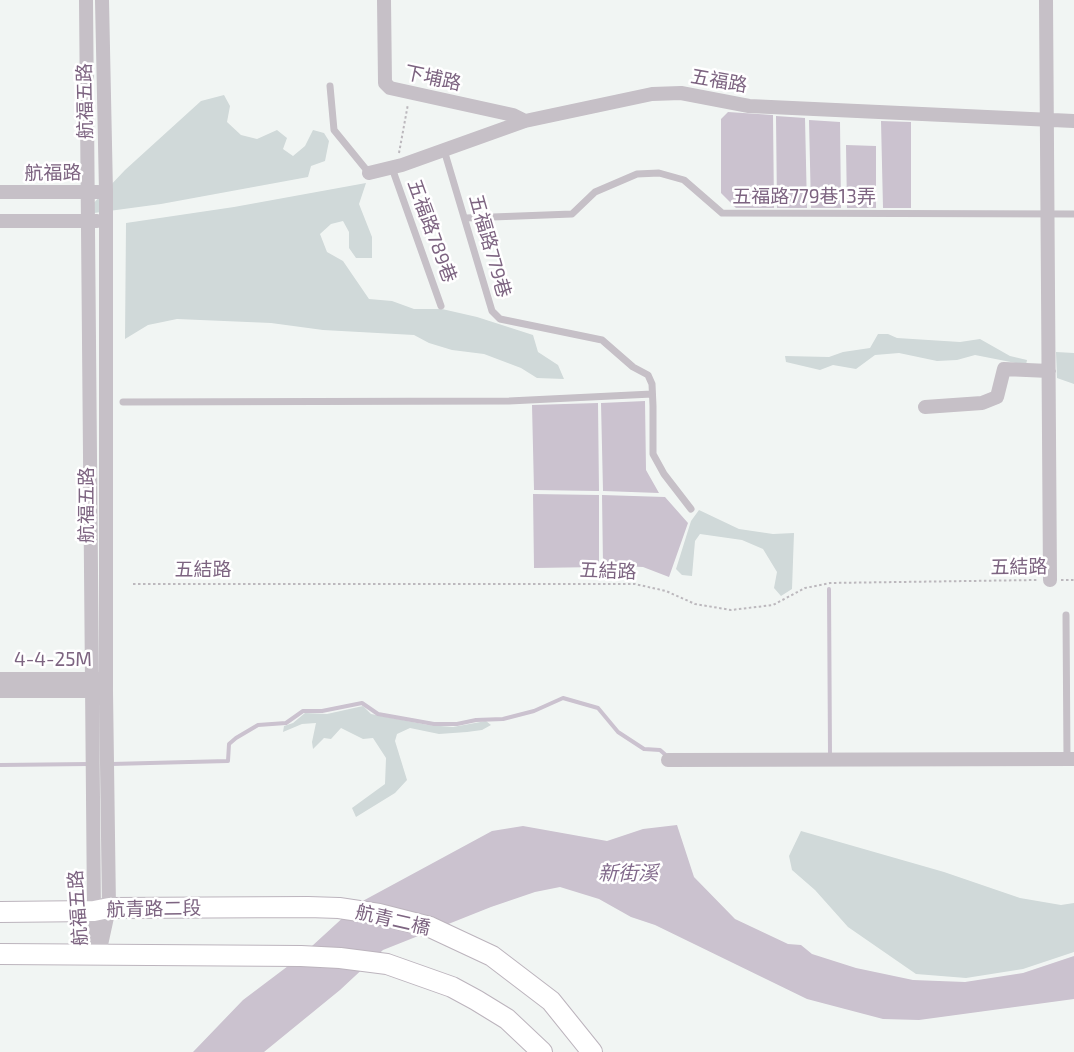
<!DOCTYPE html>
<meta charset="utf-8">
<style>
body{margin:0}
canvas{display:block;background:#f1f5f3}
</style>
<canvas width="1074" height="1052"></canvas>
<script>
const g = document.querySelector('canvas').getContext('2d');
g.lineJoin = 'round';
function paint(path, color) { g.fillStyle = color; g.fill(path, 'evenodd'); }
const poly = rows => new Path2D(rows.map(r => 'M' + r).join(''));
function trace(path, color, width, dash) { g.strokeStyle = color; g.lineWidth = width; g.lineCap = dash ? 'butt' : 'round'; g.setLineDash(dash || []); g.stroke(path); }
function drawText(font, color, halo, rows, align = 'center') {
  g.font = font + ' "Exo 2","Noto Sans TC",sans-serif'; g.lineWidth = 5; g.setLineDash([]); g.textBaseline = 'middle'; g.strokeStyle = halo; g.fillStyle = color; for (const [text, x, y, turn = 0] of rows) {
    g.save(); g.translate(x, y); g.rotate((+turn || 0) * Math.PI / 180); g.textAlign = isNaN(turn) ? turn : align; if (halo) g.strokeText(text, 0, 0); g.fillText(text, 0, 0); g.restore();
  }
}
paint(poly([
 [224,95,230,106,227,122,241,135,257,139,277,130,287,138,283,149,293,156,305,146,313,130,324,133,329,141,325,161,311,166,308,177,161,204,94,213,89,208,125,170,201,101],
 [366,183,359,204,372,237,372,258,356,258,349,248,349,232,343,221,331,224,320,234,327,252,343,261,369,299,392,301,414,309,442,309,477,317,533,335,538,352,558,365,564,379,537,378,521,368,484,354,452,350,429,343,414,335,323,330,271,323,177,319,148,325,125,339,126,223,234,207],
 [878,334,888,334,897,338,960,342,980,339,1010,356,1027,360,1026,365,975,355,957,360,937,361,899,353,875,355,856,369,833,365,820,370,786,362,785,356,829,357,843,352,870,348],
 [1056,352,1074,353,1074,384,1057,378],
 [699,510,739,529,773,534,794,533,792,589,781,596,774,588,777,572,763,549,742,540,700,534,695,541,692,576,682,575,676,569,691,521],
 [363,706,371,714,428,725,453,727,486,721,491,725,482,730,467,732,439,734,410,728,397,734,395,741,407,780,395,793,356,817,352,808,385,784,386,758,373,738,363,739,341,728,331,739,324,738,313,749,312,742,316,723,302,724,283,732,284,726,293,723,305,713,327,714],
 [801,831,944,872,1020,898,1061,905,1074,903,1074,952,1023,969,966,978,916,974,848,927,815,890,792,870,789,856]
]), '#d0d9d9');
paint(poly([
 [728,112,773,115,774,208,736,208,721,193,721,119],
 [776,116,805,118,807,208,777,208],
 [809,120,840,122,841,208,811,208],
 [881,121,911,122,911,208,883,208],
 [846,145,876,146,876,208,847,208],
 [645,401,646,470,659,493,603,491,601,403],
 [598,403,599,491,534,490,532,405],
 [533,494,599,495,599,567,534,568],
 [602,495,665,497,688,523,669,577,643,567,603,565],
 [677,825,694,877,735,919,788,944,801,945,812,954,856,968,913,980,965,982,1023,973,1074,956,1074,999,919,1020,883,1019,807,999,655,925,631,917,599,899,560,887,535,892,491,907,383,950,340,990,264,1052,193,1052,243,1000,300,957,359,903,492,831,523,826,607,841,643,829]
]), '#cbc2cf');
trace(poly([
 [829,589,830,756],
 [111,764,228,761,229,744,236,738,258,725,286,723,303,711,322,711,362,703,378,714,434,724,457,724,476,720,503,719,534,711,563,698,598,708,618,732,644,749,660,750,668,757],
 [0,765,89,764]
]), '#cbc2cf', 4);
const secondary = poly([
 [0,912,94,911,109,908,308,907,339,908,379,914,430,927,492,956,551,1001,592,1052],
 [0,954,301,956,340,958,387,964,452,987,476,1000,507,1019,542,1052]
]);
trace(secondary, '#bcb4bd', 22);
trace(poly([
 [399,153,408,104],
 [1061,580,1074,580],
 [133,584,635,584,666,591,695,604,731,610,773,605,805,588,830,583,1037,580]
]), '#bcb8bd', 2, [2.5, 2.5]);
trace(poly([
 [330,86,334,130,369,173],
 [444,150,492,311,500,319,602,340,633,367,648,375,652,384,653,406,653,454,664,474,691,509],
 [392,168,441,306],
 [466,218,572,214,595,192,637,174,659,173,684,180,722,213,1074,214],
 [123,402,509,401,652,394],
 [1066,615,1067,759]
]), '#c6c0c7', 7);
trace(poly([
 [86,0,94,911,97,942],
 [384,0,385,83,390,88,513,115,525,121],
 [1046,0,1050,580],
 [369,173,402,165,525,121,652,94,681,93,749,106,1074,121],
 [0,192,98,192],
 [0,221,97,221],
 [925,407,982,403,997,397,1004,369,1049,371],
 [0,679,100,679],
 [0,691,99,691],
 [668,760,1074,759],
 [99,954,109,908,106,691,106,192,102,0]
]), '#c6c0c7', 14);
trace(secondary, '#fff', 20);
drawText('19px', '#7d6481', '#fff', [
 ["下埔路",433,78,12],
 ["五福路",719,81,10],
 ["航福五路",85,101,-91],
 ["航福路",53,173,-1],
 ["五福路779巷13弄",804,197],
 ["五福路789巷",432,231,70],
 ["五福路779巷",490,246,74],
 ["航福五路",87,505,-90],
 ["五結路",1019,567,-1],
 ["五結路",203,570],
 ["五結路",608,571,2],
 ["4-4-25M",53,660],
 ["航福五路",78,908,-94],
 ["航青路二段",154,909,-1],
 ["航青二橋",393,920,13]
]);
drawText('italic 20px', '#826a8c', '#fff', [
 ["新街溪",628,873]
]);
</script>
